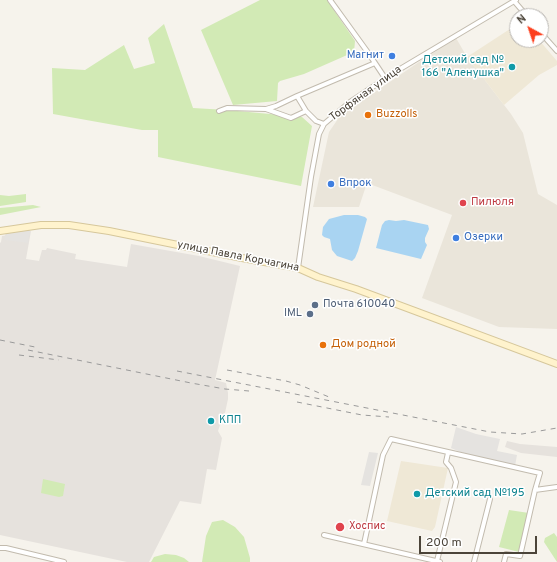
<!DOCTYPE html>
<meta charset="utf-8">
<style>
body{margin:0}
#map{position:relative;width:557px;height:562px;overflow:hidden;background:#f6f3ec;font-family:Overpass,sans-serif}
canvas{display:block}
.north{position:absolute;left:509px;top:8px;width:40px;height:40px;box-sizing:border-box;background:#fff;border:1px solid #b7b4b0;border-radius:50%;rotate:320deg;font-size:11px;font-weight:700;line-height:16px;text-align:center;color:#4b4439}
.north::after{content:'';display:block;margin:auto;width:14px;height:18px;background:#fc3f1d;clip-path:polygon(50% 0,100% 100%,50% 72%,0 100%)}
.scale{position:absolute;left:419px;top:536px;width:118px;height:18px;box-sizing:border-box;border:2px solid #4b4439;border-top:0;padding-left:5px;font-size:12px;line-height:14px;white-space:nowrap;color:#4b4439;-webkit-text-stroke:3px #fff;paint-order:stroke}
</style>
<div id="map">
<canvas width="557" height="562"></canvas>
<div class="north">N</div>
<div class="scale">200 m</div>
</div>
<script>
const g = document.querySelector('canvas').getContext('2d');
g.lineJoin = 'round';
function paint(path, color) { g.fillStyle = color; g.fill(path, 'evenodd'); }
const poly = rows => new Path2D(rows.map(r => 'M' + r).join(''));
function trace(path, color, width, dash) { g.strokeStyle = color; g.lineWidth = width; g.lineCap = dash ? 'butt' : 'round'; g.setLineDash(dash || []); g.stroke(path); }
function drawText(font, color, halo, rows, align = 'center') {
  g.font = font + ' Overpass,sans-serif'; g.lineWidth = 3; g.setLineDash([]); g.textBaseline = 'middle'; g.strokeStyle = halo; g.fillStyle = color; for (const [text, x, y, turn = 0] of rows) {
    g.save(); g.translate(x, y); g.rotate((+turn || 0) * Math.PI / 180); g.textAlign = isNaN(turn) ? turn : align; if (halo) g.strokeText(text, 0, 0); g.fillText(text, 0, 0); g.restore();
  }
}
paint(poly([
 [456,38,467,57,511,114,523,133,538,194,557,205,557,329,499,327,422,298,452,215,367,183,359,207,313,207,329,132,340,116,419,62]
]), '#eae5da');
paint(poly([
 [31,231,26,259,39,261,42,250,46,250,47,248,76,254,75,259,127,267,131,244,199,256,240,266,215,380,226,383,228,393,228,399,223,422,220,425,218,431,222,438,216,470,207,469,201,504,180,501,149,562,127,562,0,535,0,243,1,242,2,236],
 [507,441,520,444,557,447,557,457,521,453,505,447]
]), '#e6e2dd');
paint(poly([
 [517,22,517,40,539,40,557,61,557,65,539,75,504,105,467,57,516,25,515,23],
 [401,461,448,468,435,527,432,531,387,521]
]), '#efe8d6');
paint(poly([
 [260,0,327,0,355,41,354,52,304,74,280,81,278,83,277,101,233,105,201,30],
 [164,24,193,108,227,110,302,117,312,126,301,186,158,157,158,130,142,130,53,114,52,68,85,70,124,45,134,69,155,63,148,38],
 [26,194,26,202,0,206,0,195,9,196],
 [33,205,41,207,0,215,0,208],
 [43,479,65,484,63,496,59,497,41,493],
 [509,510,529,513,519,552,499,547],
 [223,520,235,527,244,537,250,558,250,562,202,562,206,536,212,522],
 [554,533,557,537,557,562,544,542,545,538],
 [165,554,176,555,184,558,189,562,151,562,154,557]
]), '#d2eab5');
paint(poly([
 [30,230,28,243,4,240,6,232],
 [456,427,476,434,500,439,497,451,517,455,515,466,465,454,451,448],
 [369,452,378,453,370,486,361,485]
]), '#e5e3e0');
paint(poly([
 [344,215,358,215,365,217,367,219,358,251,355,258,352,261,337,256,332,250,330,239,324,237,322,235,323,227,329,219],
 [389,220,396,221,404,220,428,225,429,229,425,238,425,242,427,245,421,259,376,248,382,225,385,221]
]), '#a9d4f2');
const street = poly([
 [330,0,369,54,385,78],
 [514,1,527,16],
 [541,33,557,51],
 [266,109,276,106,297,96],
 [219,111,227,108,266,109,291,118,306,111],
 [324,124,316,121,306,111,297,96,375,63],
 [298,268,311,177,319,134,324,124,350,102,395,72,516,0],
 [324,535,440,562],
 [364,544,383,455,391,439,540,473,535,490,557,487],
 [0,548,6,548,64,562],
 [437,561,456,482,451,468,446,462,448,453],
 [474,562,490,499],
 [504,562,506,554,520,556,535,490]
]);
const secondary = poly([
 [0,231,41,225,69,225,109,231,242,258,298,268,318,277,356,289,557,364]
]);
trace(street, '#c2bbae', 6);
trace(secondary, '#d6c79b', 8);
trace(street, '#fff', 4);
trace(secondary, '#fff3cd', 6);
trace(poly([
 [0,340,35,347],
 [28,350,191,383,225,389,249,391],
 [19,355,59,360],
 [227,370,286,381,300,385,329,397],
 [177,371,490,432,522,434,557,428],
 [297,402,362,415,389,417]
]), '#9a9a9a', 1, [5, 5]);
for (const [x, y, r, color] of [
 [392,56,4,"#3f7fe0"],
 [512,67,4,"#0f9aa8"],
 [368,115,4,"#e8710a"],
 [331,184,4,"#3f7fe0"],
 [463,203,4,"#e0444e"],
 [456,238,4,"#3f7fe0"],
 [315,305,4,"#5c6f8a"],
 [310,314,4,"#5c6f8a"],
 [323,345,4,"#e8710a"],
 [211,421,4,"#0f9aa8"],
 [417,494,4,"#0f9aa8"],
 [340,527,5,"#e0444e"]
]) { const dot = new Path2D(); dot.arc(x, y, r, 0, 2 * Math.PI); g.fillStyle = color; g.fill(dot); trace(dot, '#fff', 1.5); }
drawText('11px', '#366cbe', '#fff', [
 ["Магнит",384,56,"right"],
 ["Впрок",339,184],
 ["Озерки",464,238]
], 'left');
drawText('11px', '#0d838f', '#fff', [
 ["Детский сад №",504,61,"right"],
 ["166 \"Аленушка\"",504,74,"right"],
 ["КПП",219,421],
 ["Детский сад №195",425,494]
], 'left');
drawText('11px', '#4b4439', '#fff', [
 ["Торфяная улица",366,94,-36],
 ["улица Павла Корчагина",238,257,11]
]);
drawText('11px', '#c56008', '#fff', [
 ["Buzzolls",376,115],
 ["Дом родной",331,345]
], 'left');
drawText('11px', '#be3a42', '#fff', [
 ["Пилюля",471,203],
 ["Хоспис",349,527]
], 'left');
drawText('11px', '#4e5e75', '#fff', [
 ["Почта 610040",323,305],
 ["IML",302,314,"right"]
], 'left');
</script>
